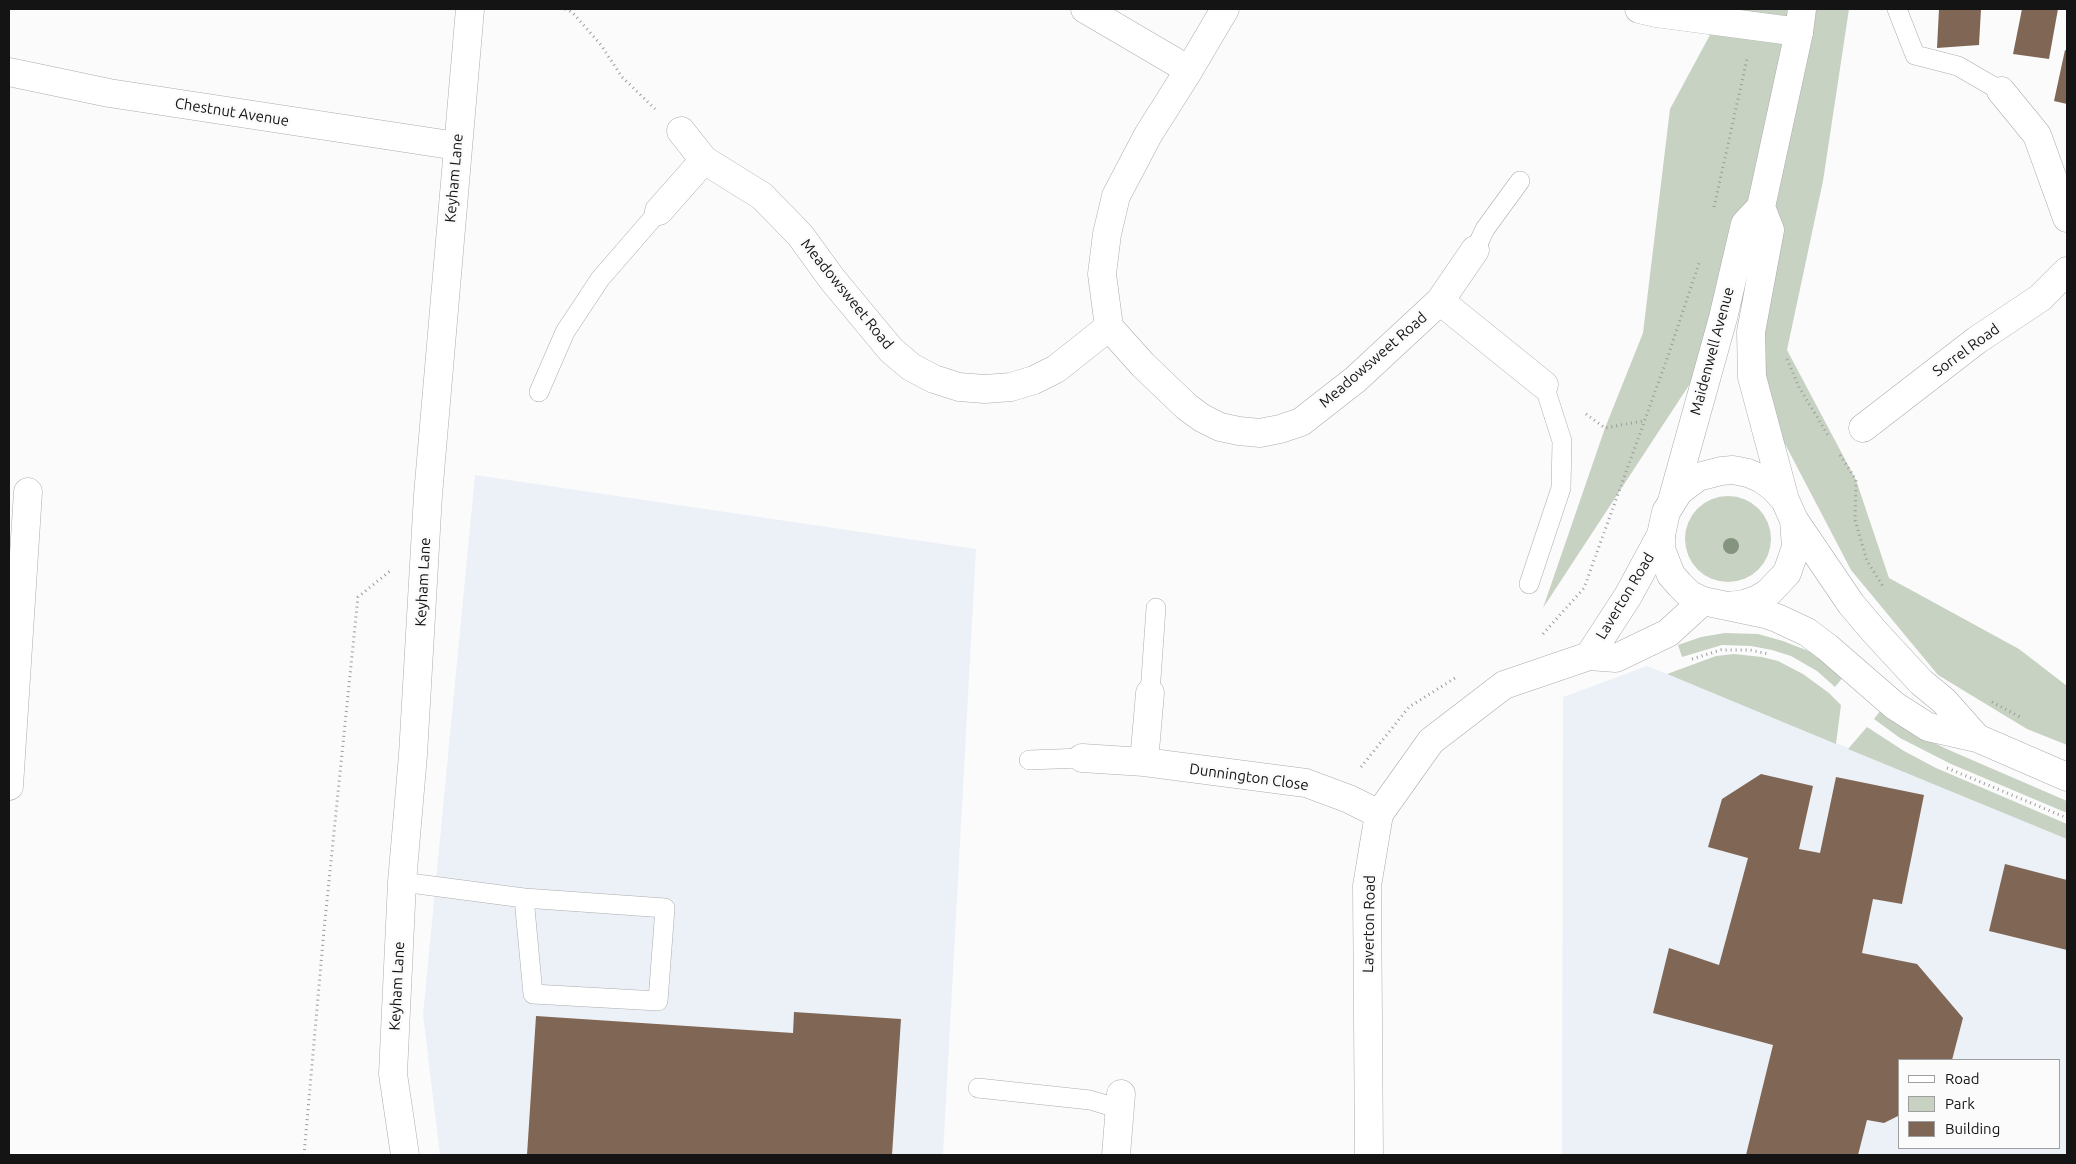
<!DOCTYPE html>
<style>
body{margin:0}
#map{position:relative;width:2076px;height:1164px;overflow:hidden;background:#fbfbfc;font-family:Ubuntu,sans-serif}
canvas{display:block}
.frame{position:absolute;inset:0;border:10px solid #141414;pointer-events:none}
.legend{position:absolute;left:1898px;top:1059px;width:162px;height:90px;box-sizing:border-box;background:#fbfbfc;border:1px solid #9f9f9f;margin:0;padding:6px 9px;list-style:none;font-size:15px;color:#141414}
.legend li{display:flex;align-items:center;gap:10px;height:25px}
.legend b{width:25px;border:1px solid #9f9f9f}
</style>
<div id="map">
<canvas width="2076" height="1164"></canvas>
<div class="frame"></div>
<ul class="legend">
<li><b style="height:6px;background:#fff"></b>Road</li>
<li><b style="height:14px;background:#c7d2c2"></b>Park</li>
<li><b style="height:14px;background:#806755"></b>Building</li>
</ul>
</div>
<script>
const g = document.querySelector('canvas').getContext('2d');
g.lineJoin = 'round';
function paint(path, color) { g.fillStyle = color; g.fill(path, 'evenodd'); }
const poly = rows => new Path2D(rows.map(r => 'M' + r).join(''));
function trace(path, color, width, dash) { g.strokeStyle = color; g.lineWidth = width; g.lineCap = dash ? 'butt' : 'round'; g.setLineDash(dash || []); g.stroke(path); }
function drawText(font, color, halo, rows, align = 'center') {
  g.font = font + ' Ubuntu,sans-serif'; g.lineWidth = 5; g.setLineDash([]); g.textBaseline = 'middle'; g.strokeStyle = halo; g.fillStyle = color; for (const [text, x, y, turn = 0] of rows) {
    g.save(); g.translate(x, y); g.rotate((+turn || 0) * Math.PI / 180); g.textAlign = isNaN(turn) ? turn : align; if (halo) g.strokeText(text, 0, 0); g.fillText(text, 0, 0); g.restore();
  }
}
paint(poly([
 [475,475,976,549,943,1155,440,1155,423,1015],
 [1647,666,2067,837,2067,1155,1562,1155,1563,697],
 [1900,1060,2060,1060,2060,1148,1900,1148]
]), '#ecf1f8');
paint(poly([
 [1724,9,1849,9,1823,181,1787,350,1856,480,1889,578,2019,649,2067,686,2067,745,2027,729,1938,675,1851,570,1784,442,1756,358,1752,289,1543,608,1605,428,1643,333,1670,109],
 '1685 539a43 43 0 1 1 86 0a43 43 0 1 1-86 0Z',
 [1725,633,1758,634,1783,641,1811,652,1844,676,1835,687,1817,671,1791,656,1772,650,1751,646,1722,645,1682,657,1678,645,1701,637],
 [1734,654,1762,657,1778,661,1803,674,1829,693,1841,705,1836,744,1667,674,1716,656],
 [1881,710,1928,740,1949,750,2067,801,2067,813,1951,764,1900,738,1874,719],
 [1867,727,1904,751,1936,768,2067,824,2067,839,1848,749]
]), '#c7d2c2');
paint(poly([
 [1939,9,1981,9,1979,45,1937,48],
 [2022,9,2058,9,2049,59,2013,54],
 [2065,50,2067,51,2067,104,2054,101],
 [1761,774,1813,786,1799,849,1820,853,1836,777,1924,795,1902,904,1873,899,1862,953,1917,964,1963,1018,1952,1060,1900,1060,1900,1115,1884,1123,1867,1120,1858,1155,1746,1155,1773,1045,1653,1013,1669,948,1719,965,1748,858,1708,847,1722,799],
 [2005,864,2067,880,2067,950,1989,931],
 [794,1012,901,1019,892,1155,527,1155,536,1016,793,1033]
]), '#806755');
const service = poly([
 [1897,9,1915,55,1958,66,2001,91],
 [1475,250,1485,229,1520,181],
 [539,392,565,332,600,279,659,211],
 [1529,584,1561,488,1562,441,1544,385],
 [1150,693,1156,608],
 [1029,760,1082,758],
 [402,882,524,898,665,908,658,1001,533,994,524,898],
 [978,1088,1090,1100,1120,1109]
]);
const minor = poly([
 [1085,9,1189,70],
 [1639,9,1656,13,1799,32],
 [9,72,109,93,457,146],
 [2001,91,2037,135,2067,218],
 [681,131,704,160,762,196,800,235,832,279,891,350,911,367,934,379,959,387,985,389,1011,387,1034,380,1056,369,1109,327,1102,274,1107,234,1116,196,1148,135,1189,70,1225,9],
 [659,211,704,160],
 [1440,301,1544,385],
 [1109,327,1143,365,1187,407,1202,418,1220,427,1239,431,1260,433,1280,429,1301,422,1356,379,1440,301,1475,250],
 [1863,428,1977,340,2040,298,2067,271],
 [1589,656,1628,596,1661,535],
 [1082,758,1144,762,1306,783,1349,799,1379,814],
 [1144,762,1150,693],
 [9,786,28,492],
 [405,1155,393,1074,402,882,413,755,428,495,470,9],
 [1116,1155,1121,1094],
 [1369,1155,1367,886,1379,814,1431,741,1504,685,1589,656,1616,658,1668,633,1703,601]
]);
const tertiary = poly([
 [1785,500,1752,377,1751,332,1770,230,1761,207,1799,32,1802,9],
 [1672,501,1723,318,1745,224,1761,207],
 [1794,520,1851,604,1873,630,1921,682,1944,701,1977,738],
 [1729,606,1744,604,1756,600,1768,593,1787,573,1796,547,1794,520,1785,500,1774,488,1762,479,1748,473,1733,470,1721,471,1698,477,1679,491,1666,512,1661,535,1661,549,1671,575,1680,585,1690,595,1703,601,1765,614,1777,618,1807,632,1827,647,1895,706,1928,727,1977,738,2067,777]
]);
trace(service, '#abacad', 20);
trace(minor, '#abacad', 29);
trace(tertiary, '#abacad', 29);
trace(poly([
 [565,9,572,12,601,45,622,77,655,109],
 [1714,207,1747,59],
 [1787,359,1799,387,1829,437],
 [1586,414,1605,428,1643,421],
 [1840,455,1856,480,1855,520,1867,561,1884,588],
 [1543,634,1584,588,1668,356,1699,263],
 [1692,659,1721,650,1750,650,1769,654],
 [1992,702,2022,718],
 [1361,767,1409,707,1455,678],
 [1947,768,2067,818],
 [304,1155,324,930,358,597,390,571]
]), '#9b9b9c', 3, [1, 4]);
trace(service, '#fff', 19);
trace(minor, '#fff', 28);
trace(tertiary, '#fff', 28);
g.fillStyle = '#84947e';
for (const [x, y] of [
 [1731,546]
]) { g.beginPath(); g.arc(x, y, 8, 0, 2 * Math.PI); g.fill(); }
drawText('15px', '#141414', '#fbfbfc', [
 ["Chestnut Avenue",232,112,9],
 ["Keyham Lane",454,178,-85],
 ["Meadowsweet Road",847,294,51],
 ["Sorrel Road",1966,350,-36],
 ["Maidenwell Avenue",1712,351,-75],
 ["Meadowsweet Road",1373,360,-41],
 ["Keyham Lane",423,582,-87],
 ["Laverton Road",1625,596,-59],
 ["Dunnington Close",1249,777,8],
 ["Laverton Road",1369,924,-89],
 ["Keyham Lane",397,986,-87]
]);
</script>
